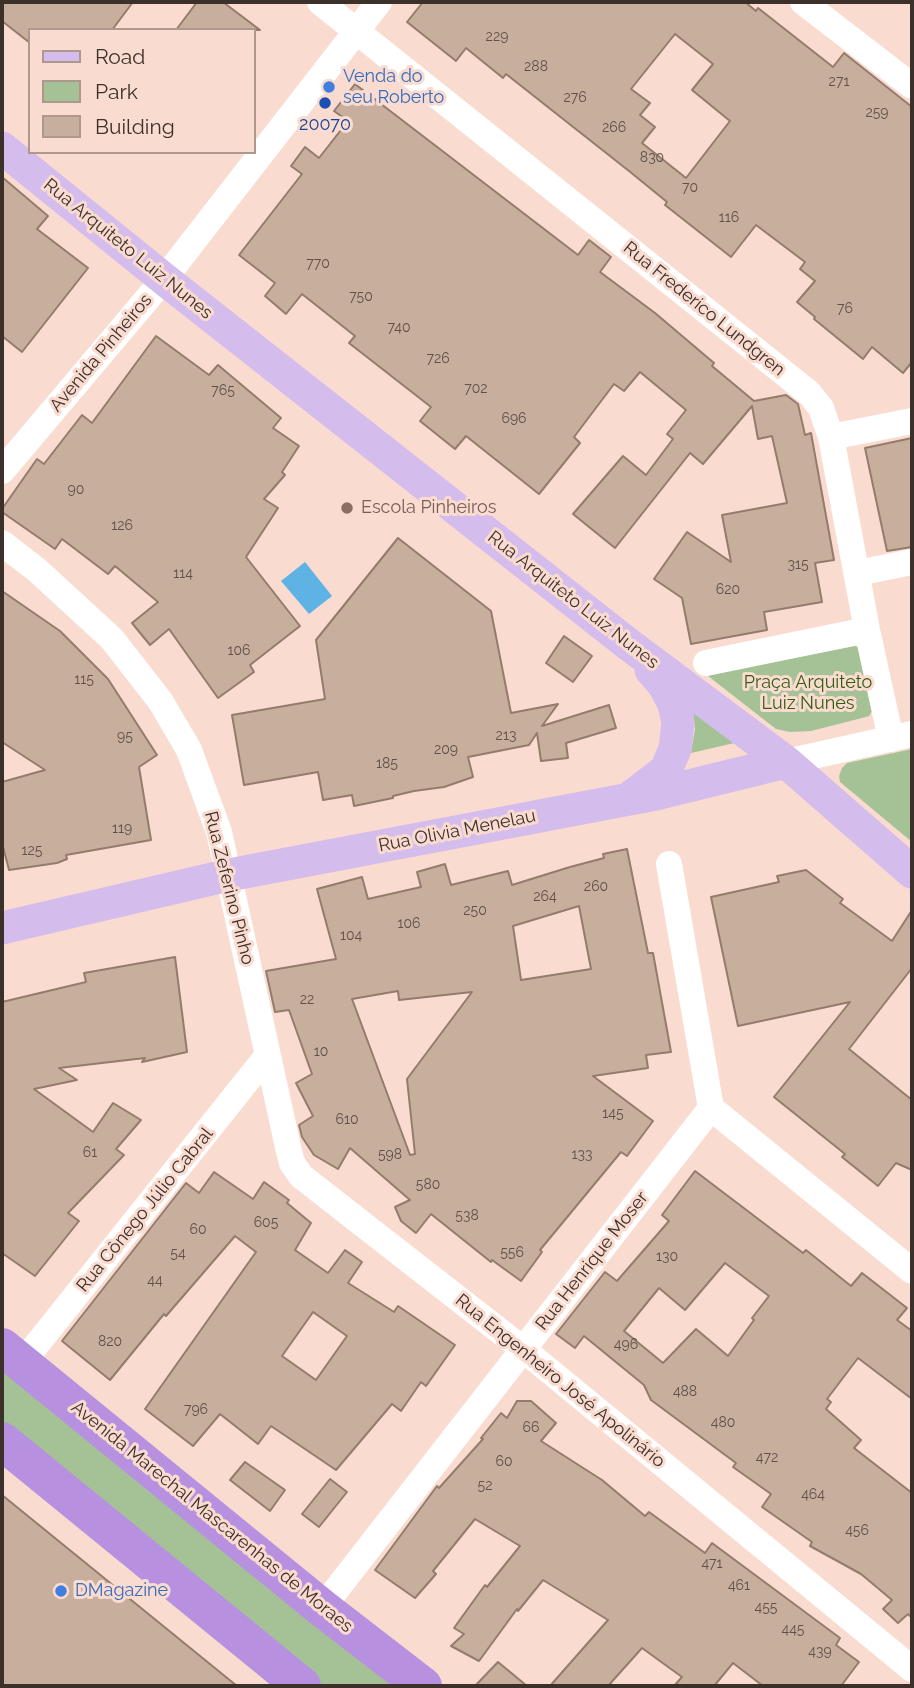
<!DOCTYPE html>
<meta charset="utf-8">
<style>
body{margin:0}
#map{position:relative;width:914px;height:1688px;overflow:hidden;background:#fadbcf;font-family:Raleway,sans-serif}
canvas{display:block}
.frame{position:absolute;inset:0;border:4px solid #3c302b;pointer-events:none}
.legend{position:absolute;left:28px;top:28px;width:228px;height:126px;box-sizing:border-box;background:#fadbcf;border:2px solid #ae978d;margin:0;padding:9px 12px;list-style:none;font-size:21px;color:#3c302b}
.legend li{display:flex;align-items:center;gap:14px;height:35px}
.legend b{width:35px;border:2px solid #ae978d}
</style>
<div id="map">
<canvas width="914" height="1688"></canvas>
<div class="frame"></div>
<ul class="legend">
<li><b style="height:9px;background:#d4bdec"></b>Road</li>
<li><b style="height:19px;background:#a5c297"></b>Park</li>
<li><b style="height:19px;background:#c8af9d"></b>Building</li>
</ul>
</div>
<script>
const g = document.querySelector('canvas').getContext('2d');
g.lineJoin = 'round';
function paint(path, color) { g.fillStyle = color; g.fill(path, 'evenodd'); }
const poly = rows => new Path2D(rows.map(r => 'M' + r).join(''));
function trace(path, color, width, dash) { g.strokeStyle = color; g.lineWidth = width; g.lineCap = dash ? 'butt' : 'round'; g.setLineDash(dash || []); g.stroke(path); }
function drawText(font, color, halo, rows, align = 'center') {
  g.font = font + ' Raleway,sans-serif'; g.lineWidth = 6; g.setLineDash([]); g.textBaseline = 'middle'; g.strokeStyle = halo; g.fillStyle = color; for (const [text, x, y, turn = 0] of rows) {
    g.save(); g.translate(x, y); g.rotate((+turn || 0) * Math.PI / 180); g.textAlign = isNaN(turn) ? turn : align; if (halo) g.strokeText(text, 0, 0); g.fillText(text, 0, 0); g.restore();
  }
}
paint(poly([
 [855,646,858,647,872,711,869,716,862,718,811,731,790,732,776,729,708,676,709,674],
 [693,712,743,741,691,753,695,729],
 [912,749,912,842,840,782,839,776,842,768,847,763],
 [2,1369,401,1686,323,1686,2,1428]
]), '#a5c297');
paint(poly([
 [305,562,332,596,309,614,281,581]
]), '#5eb2e4');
const building = poly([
 [2,2,133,2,112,30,30,30,30,43,2,21,2,2],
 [197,2,223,2,260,30,176,30,197,2],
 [423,2,745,2,756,11,758,8,833,67,844,53,912,107,912,362,903,373,872,347,863,359,814,319,815,317,797,302,815,281,800,269,805,262,756,225,731,257,665,205,667,202,629,171,506,74,503,78,466,48,456,61,407,22,423,2],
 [675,34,713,64,692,90,730,121,686,178,642,143,655,127,640,115,650,103,631,89,675,34],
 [355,84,578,255,589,240,611,257,600,272,655,313,714,363,712,366,754,401,786,395,798,404,805,435,811,433,834,560,815,563,822,602,764,612,767,630,691,644,682,598,654,579,687,532,731,562,722,515,787,503,772,436,758,439,752,406,703,464,690,453,615,548,573,514,623,456,646,475,673,439,667,434,686,410,640,372,624,391,614,384,574,437,580,443,539,494,466,436,455,449,420,421,431,407,349,343,355,336,302,294,286,314,265,296,275,283,239,255,302,174,291,166,305,147,319,158,348,121,334,111,355,84],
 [2,177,48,216,37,229,88,268,22,352,2,336,2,177],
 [156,336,209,375,218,365,281,418,273,428,299,446,282,472,285,475,264,499,278,508,246,557,300,626,250,665,254,672,218,698,169,629,150,645,132,623,158,602,115,566,108,574,62,539,55,549,2,512,2,509,37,459,44,464,82,415,92,423,156,336],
 [912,438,912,547,887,551,865,448,912,438],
 [398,538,491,611,511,713,558,704,542,726,609,705,616,728,566,743,568,758,541,761,537,733,529,745,468,757,473,777,444,787,414,791,393,796,393,798,354,806,352,795,323,800,318,772,244,785,232,715,325,699,316,640,398,538],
 [2,591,60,631,108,679,157,755,139,767,151,840,66,855,67,859,57,863,9,870,2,843,2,782,45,770,2,742,2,591],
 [564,636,592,656,573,682,546,663,564,636],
 [627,849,648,953,653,953,671,1052,646,1055,648,1068,593,1076,653,1121,627,1156,621,1152,592,1187,540,1250,542,1252,521,1281,492,1260,491,1262,431,1214,416,1233,401,1221,395,1207,410,1200,350,1148,338,1169,314,1155,302,1137,299,1125,313,1116,296,1083,312,1074,289,1010,275,1012,266,971,336,959,317,889,362,877,368,899,421,887,417,872,445,864,451,885,508,871,512,885,570,867,604,858,603,854,627,849],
 [579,906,591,969,521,980,513,926,579,906],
 [398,991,399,1000,472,992,407,1079,415,1154,410,1155,352,999,398,991],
 [806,870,843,899,840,903,892,941,912,910,912,968,849,1049,912,1100,912,1170,896,1163,878,1186,842,1157,845,1154,774,1097,850,1002,738,1026,711,897,779,882,777,876,806,870],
 [175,957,187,1052,142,1062,145,1058,59,1068,77,1080,34,1089,93,1132,113,1103,141,1120,116,1149,124,1155,68,1213,79,1221,35,1276,2,1253,2,1002,86,982,84,973,175,957],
 [695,1171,803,1253,806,1250,851,1286,862,1273,907,1308,897,1320,912,1331,912,1399,858,1358,827,1399,831,1402,826,1409,861,1440,854,1448,912,1493,912,1618,908,1614,898,1623,883,1609,892,1600,861,1574,810,1546,812,1542,762,1507,771,1494,733,1467,736,1463,651,1400,644,1385,584,1336,575,1348,556,1334,605,1272,617,1281,669,1221,662,1215,695,1171],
 [725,1263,769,1296,752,1318,754,1320,728,1356,696,1329,663,1363,624,1331,659,1288,685,1310,725,1263],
 [214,1172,253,1199,264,1182,289,1200,287,1203,311,1223,295,1250,328,1273,345,1250,362,1262,348,1283,394,1312,398,1306,455,1345,426,1386,421,1382,401,1411,392,1404,336,1470,271,1426,258,1444,220,1414,193,1446,145,1409,256,1252,235,1236,166,1316,164,1314,110,1380,62,1341,186,1183,199,1193,214,1172],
 [313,1312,347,1336,316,1380,282,1356,313,1312],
 [517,1401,531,1401,556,1423,541,1441,602,1480,645,1516,649,1512,705,1553,712,1543,840,1638,836,1645,859,1662,841,1686,763,1686,733,1663,714,1686,674,1686,682,1677,642,1648,608,1686,550,1686,608,1620,543,1580,518,1611,517,1609,479,1661,451,1646,464,1634,454,1628,485,1585,487,1587,520,1546,475,1519,433,1571,436,1574,415,1598,375,1570,437,1486,439,1488,483,1439,481,1438,501,1413,507,1418,517,1401],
 [245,1462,285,1490,270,1511,230,1480,245,1462],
 [330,1479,347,1492,319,1527,302,1514,330,1479],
 [2,1495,237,1686,2,1686,2,1495],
 [498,1662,527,1686,475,1686,498,1662]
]);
paint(building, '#c8af9d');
trace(building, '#947c6c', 2);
trace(poly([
 [320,2,809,393,821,408,831,437,867,630,891,739],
 [803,2,912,86],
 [831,437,912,421],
 [2,471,164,279,379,2],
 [2,543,37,570,112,639,161,702,189,750,219,832,288,1147,292,1163,301,1176,524,1350,912,1669],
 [858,573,912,562],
 [706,663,867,630],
 [786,762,912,734],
 [711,1108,912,1271],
 [22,1363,267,1056],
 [322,1608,711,1108,669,864]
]), '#fff', 26);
trace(poly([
 [2,148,164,279,628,644,786,762,912,872],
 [632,796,666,770,675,749,678,723,674,704,664,685,651,670],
 [2,928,229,875,656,794,786,762]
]), '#d4bdec', 33);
trace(poly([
 [2,1347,322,1608,423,1686],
 [2,1441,302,1686]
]), '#b791e0', 38);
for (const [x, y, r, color] of [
 [329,87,7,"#3f7fe0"],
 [325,103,7,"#1a4fb4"],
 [347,508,7,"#8d6e63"],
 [61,1591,7,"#3f7fe0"]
]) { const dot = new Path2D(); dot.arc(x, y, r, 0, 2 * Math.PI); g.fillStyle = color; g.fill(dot); trace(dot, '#fadbcf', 2.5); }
drawText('14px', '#5f5048', null, [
 ["229",497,37],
 ["288",536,67],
 ["271",839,82],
 ["276",575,98],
 ["259",877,113],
 ["266",614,128],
 ["830",652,158],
 ["70",690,188],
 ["116",729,218],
 ["770",318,264],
 ["750",361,297],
 ["76",845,309],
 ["740",399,328],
 ["726",438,359],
 ["702",476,389],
 ["765",223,391],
 ["696",514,419],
 ["90",76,490],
 ["126",122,526],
 ["315",798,565],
 ["114",183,574],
 ["620",728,590],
 ["106",239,651],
 ["115",84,680],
 ["213",506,736],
 ["95",125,737],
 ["209",446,750],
 ["185",387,764],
 ["119",122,829],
 ["125",32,851],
 ["260",596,887],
 ["264",545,897],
 ["250",475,911],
 ["106",409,924],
 ["104",351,936],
 ["22",307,1000],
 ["10",321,1052],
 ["145",613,1114],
 ["610",347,1120],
 ["61",90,1153],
 ["598",390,1155],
 ["133",582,1155],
 ["580",428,1185],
 ["538",467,1216],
 ["605",266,1223],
 ["60",198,1230],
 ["556",512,1253],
 ["54",178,1254],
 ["130",667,1257],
 ["44",155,1281],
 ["820",110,1342],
 ["496",626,1345],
 ["488",685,1392],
 ["796",196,1410],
 ["480",723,1423],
 ["66",531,1428],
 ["472",767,1458],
 ["60",504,1462],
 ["52",485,1486],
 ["464",813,1495],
 ["456",857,1531],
 ["471",712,1564],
 ["461",739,1586],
 ["455",766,1608],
 ["445",793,1630],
 ["439",820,1652]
]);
drawText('18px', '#366cbe', '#fadbcf', [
 ["Venda do",343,77],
 ["seu Roberto",343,98],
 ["DMagazine",75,1591]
], 'left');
drawText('18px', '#164399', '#fadbcf', [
 ["20070",325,125]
]);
drawText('18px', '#3c302b', '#fadbcf', [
 ["Rua Arquiteto Luiz Nunes",128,249,39],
 ["Rua Frederico Lundgren",704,309,39],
 ["Avenida Pinheiros",101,353,-50],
 ["Rua Arquiteto Luiz Nunes",573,600,38],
 ["Rua Olivia Menelau",457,831,-11],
 ["Rua Zeferino Pinho",229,888,76],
 ["Rua Cônego Júlio Cabral",145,1210,-51],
 ["Rua Henrique Moser",592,1261,-52],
 ["Rua Engenheiro José Apolinário",560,1381,39],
 ["Avenida Marechal Mascarenhas de Moraes",212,1517,39]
]);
drawText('18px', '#785e54', '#fadbcf', [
 ["Escola Pinheiros",361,508]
], 'left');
drawText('18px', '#325d15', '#fadbcf', [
 ["Praça Arquiteto",808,683],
 ["Luiz Nunes",808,704]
]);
</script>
